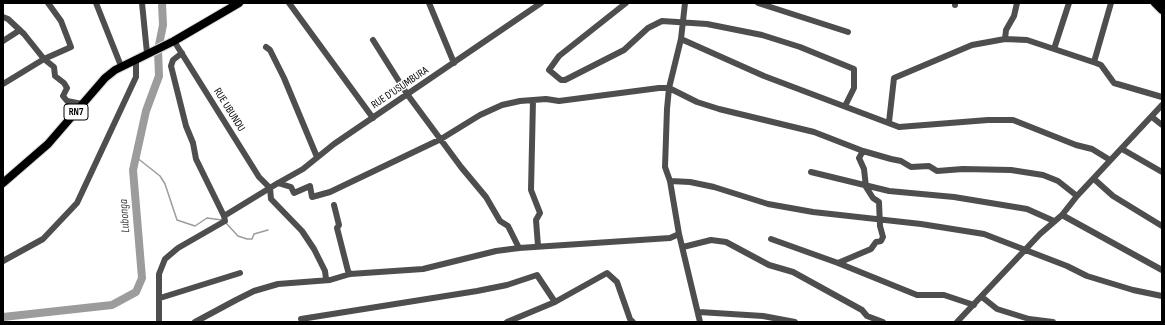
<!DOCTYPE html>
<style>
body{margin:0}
#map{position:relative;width:1165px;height:325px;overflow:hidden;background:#fff;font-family:"Sofia Sans Condensed",sans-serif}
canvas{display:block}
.frame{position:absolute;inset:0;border:4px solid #000;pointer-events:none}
</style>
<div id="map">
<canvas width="1165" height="325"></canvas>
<div class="frame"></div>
</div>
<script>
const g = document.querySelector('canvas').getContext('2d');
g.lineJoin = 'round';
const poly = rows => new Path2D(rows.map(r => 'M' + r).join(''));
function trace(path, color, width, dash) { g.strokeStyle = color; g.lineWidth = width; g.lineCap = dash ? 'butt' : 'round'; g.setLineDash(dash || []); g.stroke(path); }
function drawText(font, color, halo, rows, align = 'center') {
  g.font = font + ' "Sofia Sans Condensed",sans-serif'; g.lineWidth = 3; g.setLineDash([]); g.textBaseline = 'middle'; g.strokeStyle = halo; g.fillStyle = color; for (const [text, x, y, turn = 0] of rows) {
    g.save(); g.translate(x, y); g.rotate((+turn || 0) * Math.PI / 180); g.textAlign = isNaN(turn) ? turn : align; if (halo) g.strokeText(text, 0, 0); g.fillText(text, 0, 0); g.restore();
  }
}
trace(poly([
 [136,157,160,176,165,184,177,220,195,226,207,218,222,220],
 [226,223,238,236,247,239,252,239,254,234,268,230]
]), '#9c9c9c', 1.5);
trace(poly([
 [3,317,112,305,136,292,142,278,133,170,146,111,159,76,158,50,163,25,162,3]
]), '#9c9c9c', 8);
const major = poly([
 [1155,3,1162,10],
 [3,183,48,144,105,78,115,70,174,41,239,3]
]);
trace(major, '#dbdbdb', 10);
trace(poly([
 [96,3,121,66],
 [142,3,147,53],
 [289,3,373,118],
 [429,3,454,63],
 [626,3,559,56,549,70,561,80,565,80,624,50,648,28,662,21,707,24,762,35,800,47,854,69,854,88,845,106],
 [685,3,681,39,669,88,667,109,665,167,670,181,679,234,700,322],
 [758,3,848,32],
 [955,3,955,5],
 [3,17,8,19,24,34,44,59,54,67,55,76,64,83,67,88,63,96,67,101,82,104],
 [681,39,764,76,899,127,988,120,1013,120,1076,145,1092,149,1110,160],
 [1005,39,1006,30,1014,16,1017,3],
 [373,40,407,94,461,167,486,197,500,221,508,226,519,248],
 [3,41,20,30],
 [174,41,259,177,270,188],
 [266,47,270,50,284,78,317,157],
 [1054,49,1069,3],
 [1094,62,1111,3],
 [3,84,44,59,71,47,61,21,48,3],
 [533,100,531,190,540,213,536,220,538,246],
 [1152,117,1162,125],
 [889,122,894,78,972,45,1005,39,1027,40,1096,63,1101,65,1114,83,1162,97],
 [1122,149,1162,172],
 [811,172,889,191,954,197,1027,209,1054,221],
 [1094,179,1113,196,1162,226],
 [670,181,690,182,714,187,768,204,813,212,921,224,984,234,1067,266,1087,276,1133,290,1162,296],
 [278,183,291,187,294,193,310,186,312,197,330,192,441,139,480,115,502,105,520,101,546,99,559,101,659,88,669,88,697,102,719,109,814,132,863,151,891,159,901,161,911,167,929,166,937,171,963,169,1011,170,1043,175,1058,181,1077,196],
 [270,188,271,199,302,231,314,249,325,271,326,279],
 [334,205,339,225,337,228,348,271,350,274],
 [1062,215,1162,270],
 [224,216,278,183,303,169,334,144,541,3],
 [771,239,838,263,917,295,944,295,974,305],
 [683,247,711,240,726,242,769,265,793,272,862,310,867,316,883,322],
 [3,261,43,239,77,203,136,77,136,59],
 [838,263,871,249,876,242,881,241,883,237,880,226,879,202,873,198,866,187,864,169,859,158,863,151],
 [982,297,997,309,1029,319,1053,322],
 [160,298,240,273],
 [699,312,763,316,795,322],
 [301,319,477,291,507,285,537,275,555,302],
 [159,322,159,274,165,259,178,248,225,221,224,216,196,159,193,143,186,126,171,66,173,60,182,53],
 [195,322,236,300,254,291,278,284,330,280,350,274,423,269,496,251,519,248,670,238,679,234],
 [507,322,555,302,607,273,617,282,630,319,633,322],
 [957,322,1040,234,1062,215,1077,196,1162,105]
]), '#4e4e4e', 6);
trace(major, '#000', 8);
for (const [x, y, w] of [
 [76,112,24]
]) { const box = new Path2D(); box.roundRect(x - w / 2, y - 8, w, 16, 3); g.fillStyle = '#fff'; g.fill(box); trace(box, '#000', 1); }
drawText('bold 10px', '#000', null, [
 ["RN7",76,112]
]);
drawText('11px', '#000', '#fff', [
 ["RUE D'USUMBURA",400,88,-34],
 ["RUE UBUNDU",229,110,58]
]);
drawText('italic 12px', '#3d3d3d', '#fff', [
 ["Lubonga",125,216,-94]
]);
</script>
